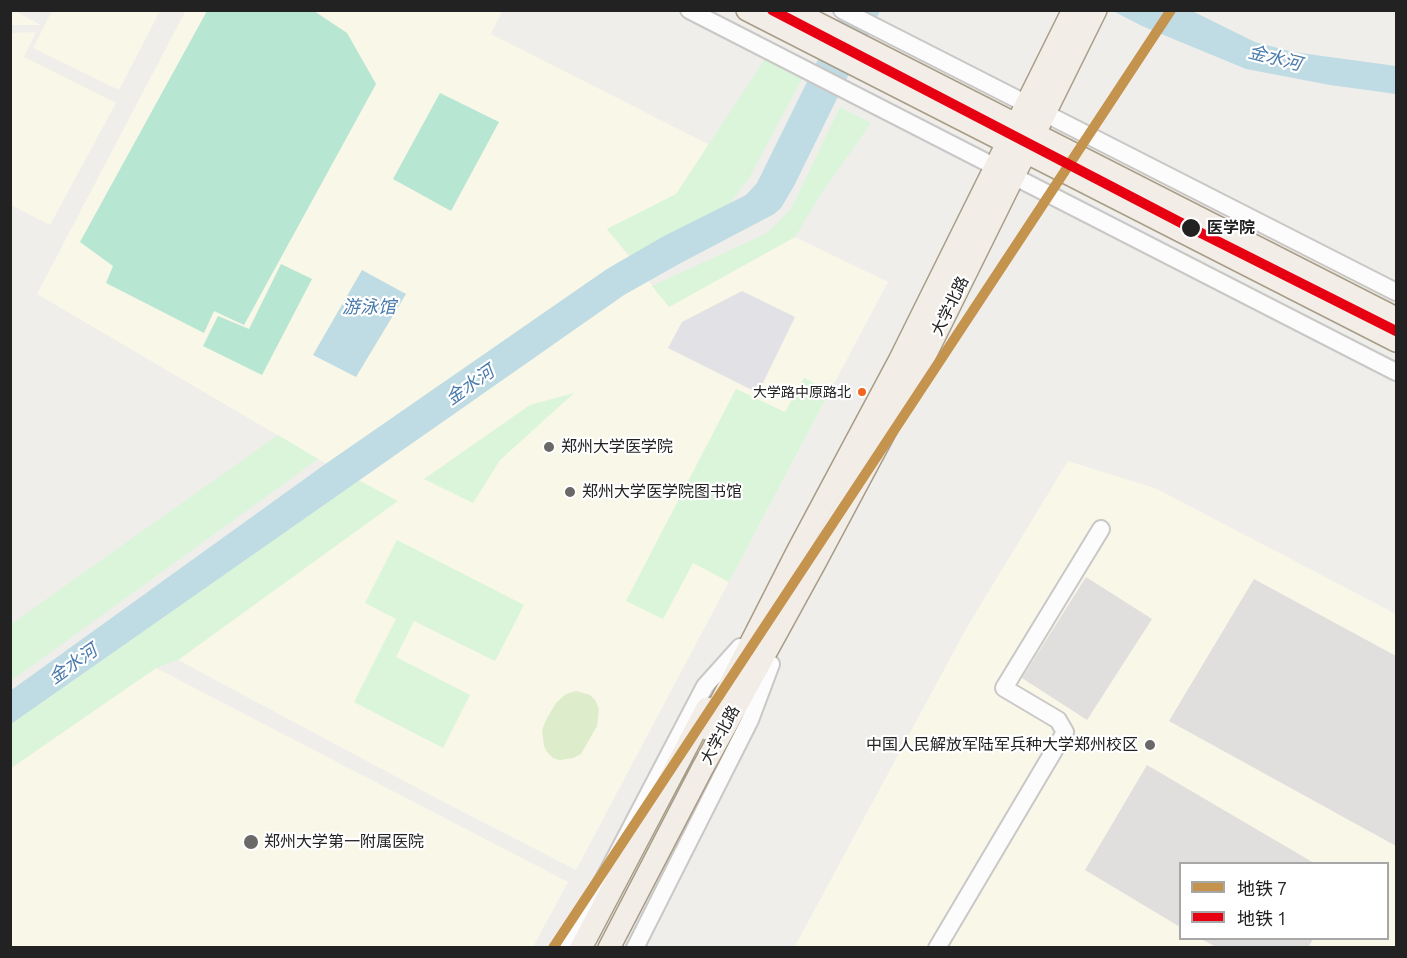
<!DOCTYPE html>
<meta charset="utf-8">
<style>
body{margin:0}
#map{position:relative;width:1407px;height:958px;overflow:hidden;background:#f0eeeb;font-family:Ubuntu,"Noto Sans SC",sans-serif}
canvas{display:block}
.frame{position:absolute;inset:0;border:12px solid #222;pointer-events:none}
.legend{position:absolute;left:1179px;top:862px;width:210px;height:78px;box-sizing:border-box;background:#fff;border:2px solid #a7a7a7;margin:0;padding:8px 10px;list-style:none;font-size:18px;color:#222}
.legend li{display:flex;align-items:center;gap:12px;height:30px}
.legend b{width:30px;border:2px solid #a7a7a7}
</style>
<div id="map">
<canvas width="1407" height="958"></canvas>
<div class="frame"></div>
<ul class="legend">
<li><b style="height:8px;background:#c4934e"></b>地铁 7</li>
<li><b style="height:8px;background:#e60012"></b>地铁 1</li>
</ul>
</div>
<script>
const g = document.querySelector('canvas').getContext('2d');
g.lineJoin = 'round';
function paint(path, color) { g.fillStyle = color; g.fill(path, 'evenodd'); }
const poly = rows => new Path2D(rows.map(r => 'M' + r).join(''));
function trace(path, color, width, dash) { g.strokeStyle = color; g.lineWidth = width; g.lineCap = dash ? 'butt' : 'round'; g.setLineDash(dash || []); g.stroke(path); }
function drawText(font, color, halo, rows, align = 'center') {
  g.font = font + ' Ubuntu,"Noto Sans SC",sans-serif'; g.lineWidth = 4.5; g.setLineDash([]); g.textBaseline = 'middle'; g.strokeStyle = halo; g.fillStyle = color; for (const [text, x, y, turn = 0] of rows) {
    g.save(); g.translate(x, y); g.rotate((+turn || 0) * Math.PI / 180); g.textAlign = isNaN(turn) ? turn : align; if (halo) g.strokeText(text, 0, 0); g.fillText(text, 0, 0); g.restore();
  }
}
paint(poly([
 [186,10,502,11,491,34,708,144,682,192,607,229,669,306,795,237,888,282,576,870,436,798,178,660,397,501,318,459,37,294],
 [10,11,15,11,41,25,11,25],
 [52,11,52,10,160,11,119,90,33,48],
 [36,32,24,57,116,103,50,225,11,205,11,33],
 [1068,461,1157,489,1396,614,1396,947,794,948,967,627],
 [1180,864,1388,864,1388,938,1180,938],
 [156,668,568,882,533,947,11,947,10,769]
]), '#f8f7e8');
paint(poly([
 [576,691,590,695,595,700,599,709,597,726,581,754,573,758,560,760,553,758,547,752,544,746,542,730,547,718,556,703,566,694]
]), '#ddeccb');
paint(poly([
 [767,56,803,77,749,178,730,203,630,256,607,229,676,194],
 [840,107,871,123,821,194,795,237,669,307,652,286,767,233,791,209],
 [804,378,830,391,729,582,693,563,663,619,626,601,736,389,785,412],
 [574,393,500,460,473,503,424,479,530,405],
 [278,435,318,459,11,681,11,624],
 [358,480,398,501,178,660,156,668,11,768,11,724],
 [397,540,524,605,495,661,414,621,396,657,470,695,443,748,354,702,396,619,365,603]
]), '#daf5da');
paint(poly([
 [207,11,314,11,347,33,376,84,244,325,214,311,204,333,106,283,113,266,80,242],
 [440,93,499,122,451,211,393,179],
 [281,264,312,279,262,375,203,346,218,316,249,329]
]), '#b7e6d2');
paint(poly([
 [1086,577,1152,619,1087,720,1022,678],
 [1254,579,1396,656,1396,846,1169,721],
 [1147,765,1314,863,1180,864,1180,927,1085,870],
 [1201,939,1313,939,1308,948,1216,947]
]), '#e0dfde');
paint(poly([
 [742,291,795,317,758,393,668,348,682,322]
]), '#e2e1e5');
paint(poly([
 [842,11,880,11,794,186,781,208,774,214,679,264,624,295,11,724,10,691,324,465,607,269,664,236,746,195,757,183],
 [1113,11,1192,11,1255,42,1293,52,1396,66,1396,94,1330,85,1246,69,1142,26],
 [362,270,406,294,356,377,313,355]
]), '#bfdbe3');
const minor = poly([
 [689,10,1396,372],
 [842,10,1396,292],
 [568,948,705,686,740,647],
 [635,948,750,720,771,664],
 [937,948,1065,732,1058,720,1004,688,1101,529]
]);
const major = poly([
 [747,10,1396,341],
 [792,10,1396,318],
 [707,729,797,552,899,361,1073,10],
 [581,948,707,708],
 [609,948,702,769,815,563,918,370,1096,10]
]);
trace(minor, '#c9c8c7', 20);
trace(major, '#a79c86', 24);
trace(minor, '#fdfcfc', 16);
trace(major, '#f3ede7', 21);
trace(poly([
 [553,948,1171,10]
]), '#c4934e', 10);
trace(poly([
 [772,10,1191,228,1396,331]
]), '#e60012', 10);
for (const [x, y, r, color] of [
 [1191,228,10,"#222"],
 [862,392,5,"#f26522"],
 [549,447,6,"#6a6968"],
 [570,492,6,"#6a6968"],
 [1150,745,6,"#6a6968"],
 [251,842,8,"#6a6968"]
]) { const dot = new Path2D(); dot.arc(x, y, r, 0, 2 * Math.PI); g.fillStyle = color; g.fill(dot); trace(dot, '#fff', 2); }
drawText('14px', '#222', '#fff', [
 ["大学路中原路北",851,392]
], 'right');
drawText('bold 16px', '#222', '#fff', [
 ["医学院",1207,228]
], 'left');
drawText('16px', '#222', '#fff', [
 ["大学北路",950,306,-64],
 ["大学北路",720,735,-62]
]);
drawText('16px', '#222', '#fff', [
 ["郑州大学医学院",561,447],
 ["郑州大学医学院图书馆",582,492],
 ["中国人民解放军陆军兵种大学郑州校区",1138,745,"right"],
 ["郑州大学第一附属医院",264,842]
], 'left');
drawText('italic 18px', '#4a7aab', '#fff', [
 ["金水河",1275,58,14],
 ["游泳馆",369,307],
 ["金水河",470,385,-35],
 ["金水河",73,664,-35]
]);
</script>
